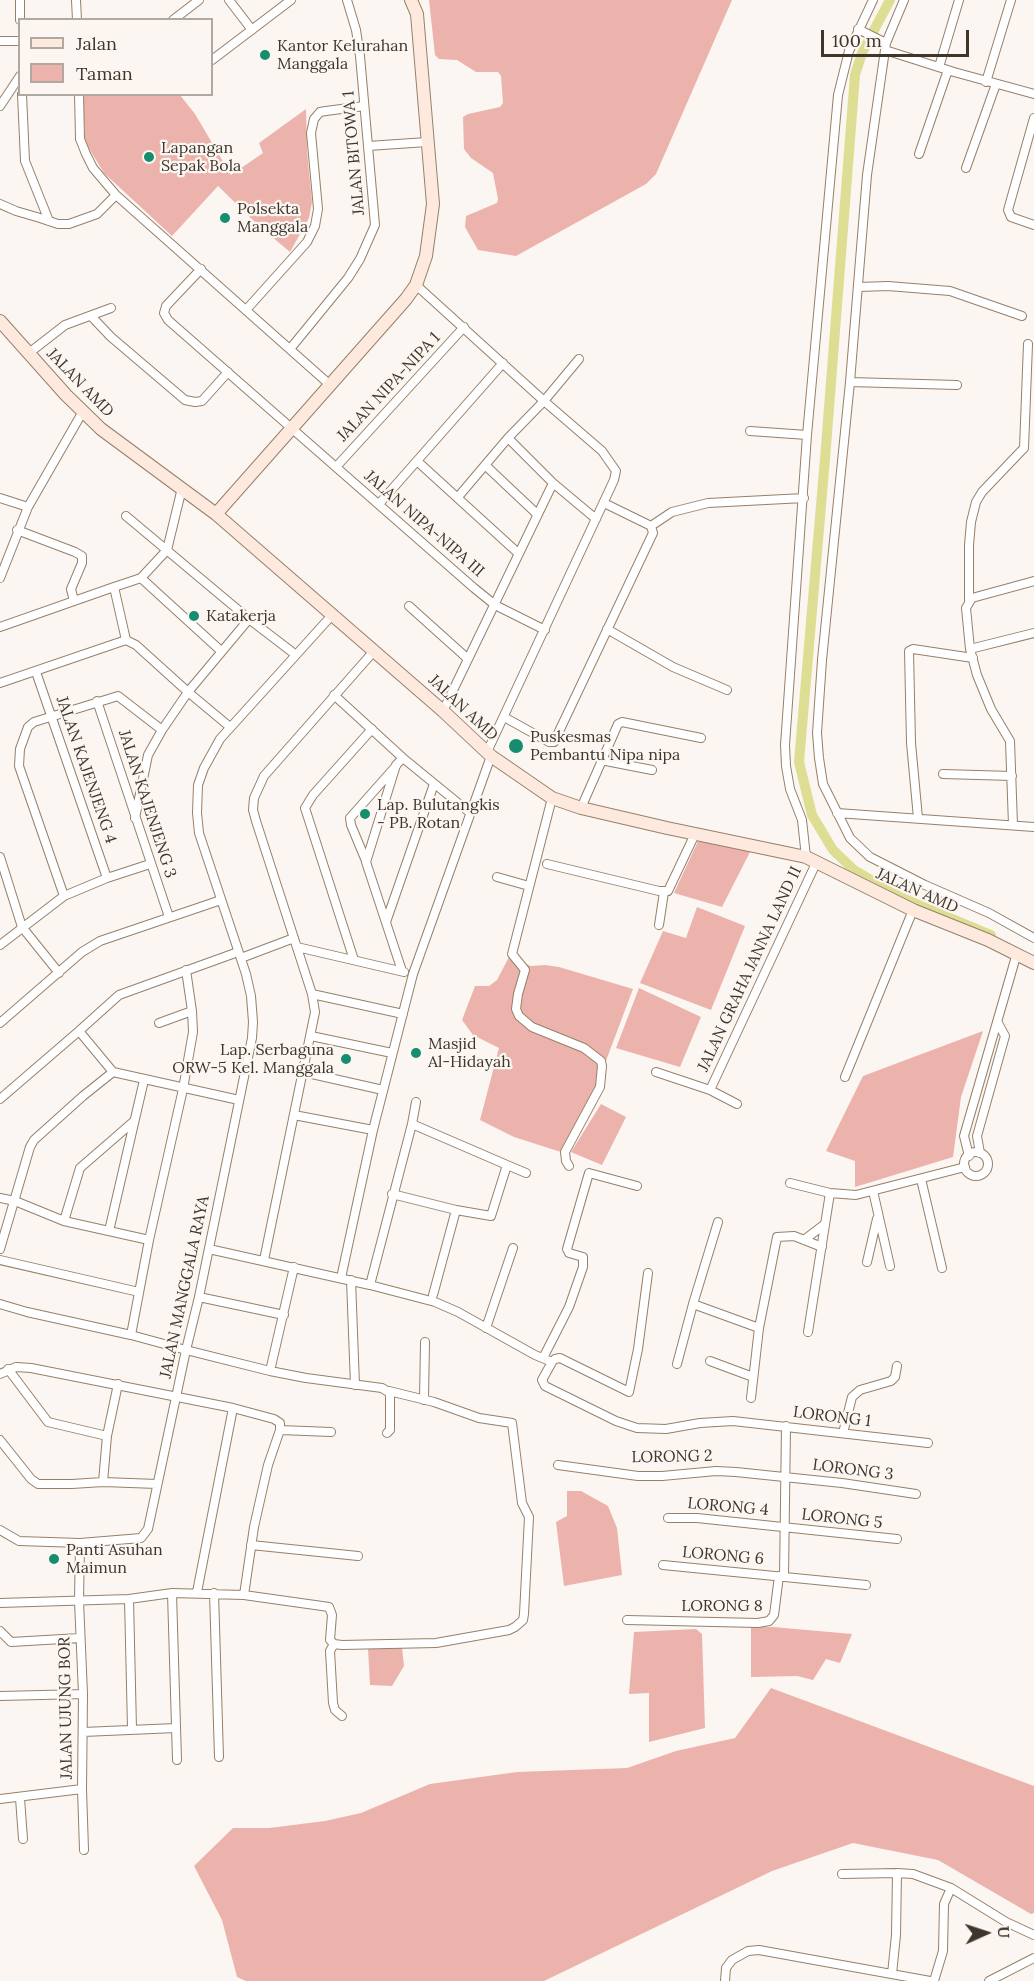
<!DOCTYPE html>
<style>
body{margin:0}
#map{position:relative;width:1034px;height:1981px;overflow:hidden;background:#fbf6f1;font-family:Lora,serif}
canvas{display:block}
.legend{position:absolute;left:18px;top:18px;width:195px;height:78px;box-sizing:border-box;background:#fbf6f1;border:2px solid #afa9a2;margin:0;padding:8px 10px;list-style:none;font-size:18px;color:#3e352b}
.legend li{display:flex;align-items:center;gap:12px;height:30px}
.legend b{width:30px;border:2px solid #afa9a2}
.north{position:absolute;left:956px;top:1903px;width:60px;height:60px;-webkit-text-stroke:4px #fbf6f1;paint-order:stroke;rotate:87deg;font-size:16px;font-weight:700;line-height:24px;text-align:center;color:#3e352b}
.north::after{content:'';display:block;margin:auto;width:21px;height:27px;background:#3e352b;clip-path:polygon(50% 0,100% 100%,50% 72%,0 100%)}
.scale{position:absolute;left:821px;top:30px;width:148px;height:27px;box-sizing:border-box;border:3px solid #3e352b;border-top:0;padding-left:8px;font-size:18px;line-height:21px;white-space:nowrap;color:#3e352b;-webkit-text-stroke:4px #fbf6f1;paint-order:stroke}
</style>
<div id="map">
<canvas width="1034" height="1981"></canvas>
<ul class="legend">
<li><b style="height:8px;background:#fee9df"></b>Jalan</li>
<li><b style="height:16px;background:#ecb3ac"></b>Taman</li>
</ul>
<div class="north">U</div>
<div class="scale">100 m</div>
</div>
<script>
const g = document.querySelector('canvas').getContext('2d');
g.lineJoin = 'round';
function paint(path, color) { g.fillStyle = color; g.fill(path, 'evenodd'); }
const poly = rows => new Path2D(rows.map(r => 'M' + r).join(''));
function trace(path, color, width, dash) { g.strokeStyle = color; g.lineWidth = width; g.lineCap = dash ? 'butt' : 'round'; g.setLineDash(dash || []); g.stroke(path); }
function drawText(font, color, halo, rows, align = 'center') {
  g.font = font + ' Lora,serif'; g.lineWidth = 4.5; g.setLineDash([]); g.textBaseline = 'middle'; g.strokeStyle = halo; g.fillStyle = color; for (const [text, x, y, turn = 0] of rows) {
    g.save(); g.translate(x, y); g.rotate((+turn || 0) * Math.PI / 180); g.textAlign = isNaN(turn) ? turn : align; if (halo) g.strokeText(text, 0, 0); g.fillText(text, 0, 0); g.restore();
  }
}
paint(poly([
 [429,0,732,0,656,174,646,184,516,256,478,250,465,227,466,216,497,203,498,199,493,173,471,158,464,149,463,117,468,114,500,107,503,103,501,76,498,72,476,72,457,60,439,59,435,55],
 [83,95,180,95,195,114,231,175,263,153,259,143,306,109,307,151,312,202,309,218,290,252,259,226,218,186,172,236,104,173,85,142],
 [699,839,750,852,722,907,674,893],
 [697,907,745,926,711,1010,640,983,663,931,686,938],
 [509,957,531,966,545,965,559,967,633,989,595,1090,564,1153,514,1137,480,1120,499,1048,473,1035,462,1020,475,986,489,986,497,980],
 [639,988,701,1017,680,1067,616,1048],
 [983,1031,961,1097,953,1157,855,1187,855,1161,826,1151,863,1076],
 [601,1104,626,1117,602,1165,571,1152],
 [567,1491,581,1491,608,1506,617,1528,622,1575,564,1586,556,1522,567,1516],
 [751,1627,773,1627,852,1634,840,1663,826,1659,813,1680,797,1676,751,1677],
 [696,1629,702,1634,705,1728,649,1742,649,1693,629,1694,634,1632],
 [402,1647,404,1666,392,1686,370,1685,368,1648],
 [771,1688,1034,1786,1034,1913,1031,1914,938,1860,853,1843,772,1871,544,1981,246,1981,237,1977,222,1920,194,1866,233,1828,269,1828,325,1821,361,1813,430,1784,517,1772,627,1768,676,1751,735,1738]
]), '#ecb3ac');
trace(poly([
 [890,0,862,53,855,75,825,459,799,762,812,815,833,850,854,870,900,897,991,935]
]), '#ddde94', 10);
const street = poly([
 [20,0,20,20],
 [76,0,77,20],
 [229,0,252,30],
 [904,0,886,43,867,175,850,382,822,660,817,733,819,758,823,784,850,838,870,857,925,885,989,913,1034,938],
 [173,20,199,0],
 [858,29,886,43],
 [0,41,20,41],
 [885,50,954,72,1034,94],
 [212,60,291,0],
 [939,67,959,0],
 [986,82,1011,0],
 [22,94,25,161,49,221],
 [79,94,80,139,86,154,93,168,116,195,329,384],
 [0,106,20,76],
 [1034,118,1008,210,1011,217,1034,225],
 [368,146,427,142],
 [919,154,948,70],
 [966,168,996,84],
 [0,204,16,211,40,218,58,224,69,224,97,214,116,195],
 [201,269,166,306,164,313,168,320,474,588,495,605,545,630],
 [416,285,544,401,602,451,616,471,614,480,487,752],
 [858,287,888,286,950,291,1022,316],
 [246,310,307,242,315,226,318,209,311,133,314,119,320,112,326,111,364,106],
 [91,316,111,337,185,400,195,402,202,401,228,372],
 [290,349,348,278,360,259,375,225,360,56,356,30,347,0],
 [29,353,65,325,111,308],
 [579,359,544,401,508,438,553,483,596,519],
 [850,382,957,385],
 [750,431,807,435],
 [417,461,518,553],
 [485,465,537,514],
 [336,467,464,327],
 [458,497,508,438],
 [0,498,28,507],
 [604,503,651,526],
 [379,504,503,363],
 [126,516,249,619,188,692,162,730,148,755,135,818],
 [651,526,672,512,708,503,804,498],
 [17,530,75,552,82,556,82,563,71,589,74,601],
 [0,578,28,507,82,413],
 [141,578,221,651],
 [969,600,969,545,971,522,976,502,982,492,1024,448,1028,344],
 [409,606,468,659],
 [249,619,296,655],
 [0,627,114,587],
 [607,629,673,667,727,690],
 [126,640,114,587,141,578,167,550,182,488],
 [970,649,1034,633],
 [36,672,107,878],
 [0,683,126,640,136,645,188,692,230,727],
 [334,695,403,758,469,812],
 [97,701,169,917],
 [443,711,553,483],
 [504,717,549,742,554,742,653,533,651,526],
 [601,760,652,770],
 [943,774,1012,776],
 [552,798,512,954,525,970,518,994,516,1009,519,1016,532,1027,584,1048,601,1061,602,1066,600,1087,565,1152,566,1161,569,1166],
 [581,808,618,724,622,722,701,738],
 [837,813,1034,827],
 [918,818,911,743,909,651,913,649,973,658],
 [1013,825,1010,741,991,709,977,675,970,649,966,608,972,598,1034,581],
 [0,857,22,927,59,973],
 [806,857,802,820,790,789,786,766,785,745,807,435,838,95,849,51,873,0],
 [366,861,351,825,350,818,396,766],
 [547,864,659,891,668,891,695,834],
 [497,877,529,886],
 [64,896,19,766,20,749,28,727,34,722,118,696,162,730],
 [386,922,434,784],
 [659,925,664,892],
 [0,945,64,896,107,878,150,864],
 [297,947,404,972],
 [238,952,119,995,79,1031,113,1072,239,1100],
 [241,958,294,938],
 [354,960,305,808,313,795,372,729],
 [402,971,366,862,396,765,403,758],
 [312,994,403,1014],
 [0,1023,82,952,100,941,221,900],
 [159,1023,192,1011,186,970],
 [311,1036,392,1053],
 [303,1072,383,1090],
 [656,1072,710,1090,817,861],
 [845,1077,913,910],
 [710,1090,737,1104],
 [0,1099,79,1031],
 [294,1115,373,1130],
 [412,1124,416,1102],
 '964 1164a12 12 0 1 1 24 0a12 12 0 1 1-24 0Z',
 [980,1153,977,1136,1005,1036,998,1023],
 [969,1156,964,1136,1017,953],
 [921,1179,942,1268],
 [790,1183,830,1193,856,1195,965,1167],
 [873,1191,890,1266],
 [392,1194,456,1210],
 [0,1198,15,1201,64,1221,149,1240,183,1089,193,1032,192,1011],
 [64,1221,80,1168,133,1122],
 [109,1231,144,1080],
 [804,1240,825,1224],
 [0,1249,30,1147,34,1140,83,1096,113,1072],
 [209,1249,370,1285,435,1302,458,1312,535,1355,552,1362,555,1359,560,1358,629,1392,638,1349,648,1273],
 [0,1260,139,1292],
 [264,1260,315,1012,312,994,256,821,253,810,254,798,264,776,374,651],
 [867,1262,877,1219],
 [341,1278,373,1130,413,974,491,756],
 [351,1280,355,1385],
 [370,1285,412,1124,507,1165],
 [433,1295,456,1210,491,1216,507,1165,526,1173],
 [199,1297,284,1315],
 [0,1304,27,1312,131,1335,186,1350,270,1371,306,1378,382,1388,390,1393,390,1430,387,1433],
 [693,1304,718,1222],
 [486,1328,513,1248],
 [808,1332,830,1193],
 [131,1335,149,1240],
 [543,1358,569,1307,583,1267,583,1257,569,1253,567,1249,589,1173,637,1186],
 [710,1361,753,1377],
 [552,1362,542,1380,545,1386,616,1421,637,1428,666,1429,700,1423,733,1421,928,1443],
 [677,1364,693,1304,759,1328],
 [8,1369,48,1422,107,1436,118,1384],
 [270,1371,294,1267],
 [0,1374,16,1367,31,1368,233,1408,274,1419,280,1423,280,1430,268,1465,254,1527,244,1595],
 [751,1398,759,1328,777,1237,794,1236,822,1247],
 [424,1400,425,1342],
 [280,1430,331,1432],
 [843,1433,852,1397,860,1390,891,1381,895,1377,897,1366],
 [0,1440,31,1479,38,1484,72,1484,103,1482,157,1484],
 [558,1465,638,1476,662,1476,716,1471,736,1472,842,1483,916,1494],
 [103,1482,107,1436],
 [668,1518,697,1518,897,1539],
 [0,1530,19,1541,80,1543,141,1538,148,1529,186,1350,199,1297,252,1038,253,1022,251,996,246,974,199,833,197,813,198,785,204,768,220,739,333,614],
 [251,1545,358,1556],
 [663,1565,866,1585],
 [784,1577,786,1426],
 [197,1592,233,1408],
 [172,1593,177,1760],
 [214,1593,219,1757],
 [129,1599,132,1729],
 [0,1603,129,1599,172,1593,244,1595,329,1607,332,1615,330,1640,334,1644,342,1645,436,1643,509,1630,515,1627,523,1620,524,1614,529,1517,522,1503,512,1423,479,1418,434,1402,389,1391],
 [627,1620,758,1623,769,1621,774,1615,779,1576],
 [0,1631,11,1642,80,1638],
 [334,1644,330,1651,333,1703,335,1710,342,1716],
 [0,1696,83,1694],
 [83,1732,176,1728],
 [82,1789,84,1850],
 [20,1798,23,1839],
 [0,1799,82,1789,83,1694,79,1601,80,1543],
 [897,1873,913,1874,951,1888,1006,1922,1034,1935],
 [842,1874,897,1873,896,1935,892,1974],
 [725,1981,726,1968,732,1960,748,1951,759,1950,930,1981],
 [934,1981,943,1951,944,1904,951,1888],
 [989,1981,1034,1958]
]);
const secondary = poly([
 [0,321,66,395,101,429,216,514,443,711,491,756,552,798,581,808,667,828,806,857,913,910,988,940,1034,963],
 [216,514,406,299,416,285,426,256,433,204,417,14,411,0]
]);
trace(street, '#968069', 10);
trace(secondary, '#968069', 14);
trace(street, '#fff', 8);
trace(secondary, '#fee9df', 12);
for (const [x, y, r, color] of [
 [265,55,6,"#178d6f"],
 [149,157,6,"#178d6f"],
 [225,218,6,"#178d6f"],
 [194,616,6,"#178d6f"],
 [516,746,8,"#178d6f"],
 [365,814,6,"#178d6f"],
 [416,1053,6,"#178d6f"],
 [346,1059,6,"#178d6f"],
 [54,1559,6,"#178d6f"]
]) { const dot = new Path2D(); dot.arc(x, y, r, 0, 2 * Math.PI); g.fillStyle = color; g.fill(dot); trace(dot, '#fbf6f1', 2); }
drawText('16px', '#3e352b', '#fbf6f1', [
 ["Kantor Kelurahan",277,46],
 ["Manggala",277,64],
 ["Lapangan",161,148],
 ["Sepak Bola",161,166],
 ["Polsekta",237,209],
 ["Manggala",237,227],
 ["Katakerja",206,616],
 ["Puskesmas",530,737],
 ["Pembantu Nipa nipa",530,755],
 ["Lap. Bulutangkis",377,805],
 ["- PB. Rotan",377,823],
 ["Masjid",428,1044],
 ["Al-Hidayah",428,1062],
 ["Lap. Serbaguna",334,1050,"right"],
 ["ORW-5 Kel. Manggala",334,1068,"right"],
 ["Panti Asuhan",66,1550],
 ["Maimun",66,1568]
], 'left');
drawText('16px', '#3e352b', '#fbf6f1', [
 ["JALAN BITOWA 1",354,153,-95],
 ["JALAN AMD",80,383,46],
 ["JALAN NIPA-NIPA 1",389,387,-47],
 ["JALAN NIPA-NIPA III",424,524,41],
 ["JALAN AMD",463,708,43],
 ["JALAN KAJENJENG 4",86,770,71],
 ["JALAN KAJENJENG 3",147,804,72],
 ["JALAN AMD",917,891,24],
 ["JALAN GRAHA JANNA LAND II",750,969,-65],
 ["JALAN MANGGALA RAYA",185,1287,-78],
 ["LORONG 1",832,1417,7],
 ["LORONG 2",672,1457,-1],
 ["LORONG 3",853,1470,7],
 ["LORONG 4",728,1507,5],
 ["LORONG 5",842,1519,6],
 ["LORONG 6",723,1556,5],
 ["LORONG 8",722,1606],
 ["JALAN UJUNG BOR",66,1708,-91]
]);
</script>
